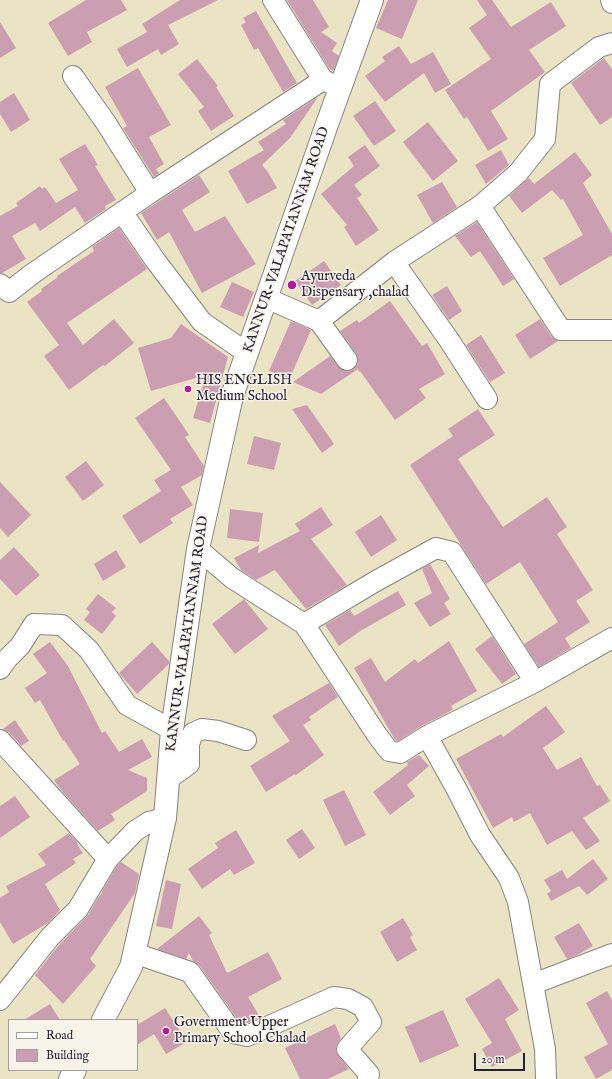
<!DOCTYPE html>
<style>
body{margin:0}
#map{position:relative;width:612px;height:1079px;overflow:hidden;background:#ebe4c4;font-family:"IM FELL English",serif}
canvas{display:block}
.legend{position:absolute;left:8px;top:1019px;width:130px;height:52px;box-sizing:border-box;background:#f7f3e8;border:1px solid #a29fa3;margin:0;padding:5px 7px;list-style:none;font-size:12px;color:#22223b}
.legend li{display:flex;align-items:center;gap:8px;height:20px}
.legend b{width:20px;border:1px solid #a29fa3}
.scale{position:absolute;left:474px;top:1053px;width:51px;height:18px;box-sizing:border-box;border:2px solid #22223b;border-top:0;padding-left:5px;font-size:12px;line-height:14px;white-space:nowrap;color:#22223b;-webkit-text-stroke:3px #f7f3e8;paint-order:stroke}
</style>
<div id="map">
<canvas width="612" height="1079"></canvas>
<ul class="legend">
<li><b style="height:5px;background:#fff"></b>Road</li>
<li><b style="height:11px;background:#cc9eb1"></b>Building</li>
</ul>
<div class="scale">20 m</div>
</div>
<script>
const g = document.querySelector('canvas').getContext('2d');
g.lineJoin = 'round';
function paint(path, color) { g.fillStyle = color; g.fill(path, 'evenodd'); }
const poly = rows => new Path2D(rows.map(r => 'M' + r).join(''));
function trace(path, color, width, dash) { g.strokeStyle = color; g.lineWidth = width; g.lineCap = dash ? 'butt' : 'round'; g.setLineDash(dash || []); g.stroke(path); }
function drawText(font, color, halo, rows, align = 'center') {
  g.font = font + ' "IM FELL English",serif'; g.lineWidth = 3; g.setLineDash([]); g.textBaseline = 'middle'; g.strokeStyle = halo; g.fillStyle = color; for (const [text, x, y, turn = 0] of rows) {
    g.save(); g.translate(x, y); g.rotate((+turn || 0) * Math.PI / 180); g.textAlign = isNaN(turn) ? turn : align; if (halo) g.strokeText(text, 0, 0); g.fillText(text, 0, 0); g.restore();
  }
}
paint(poly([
 [86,0,121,0,127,10,87,32,92,42,68,56,48,23],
 [180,0,218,0,168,25,179,44,161,55,158,49,127,67,117,49,147,32,142,24],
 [287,0,313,0,329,27,321,32,337,43,332,51,339,56,333,71,329,68],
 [388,0,418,0,402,39,376,28],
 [477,0,492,0,511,27,551,2,566,26,529,50,545,72,491,111,508,139,488,151,467,117,464,119,445,90,491,59,469,28,487,15],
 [256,11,297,83,283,92,258,48,254,50,241,25,246,22,243,18],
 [0,22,16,48,0,58],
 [399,46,411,64,433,52,451,84,435,93,424,73,385,102,365,76,385,61,382,57],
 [604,58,612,69,612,117,600,125,571,83],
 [197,59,218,86,216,87,234,116,211,131,198,111,204,107,178,74],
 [138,68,171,125,149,137,164,164,156,169,159,173,154,177,123,128,127,126,105,87],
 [14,93,30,120,11,132,0,114,0,102],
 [318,97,290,138,262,165,268,172,277,188,247,204,228,171,264,150,258,142,286,124,283,120],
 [375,101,396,131,374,146,353,116],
 [428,122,458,161,433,181,403,142],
 [85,144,98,165,95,166,116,200,105,206,106,209,85,223,75,207,40,231,35,223,12,236,26,259,2,273,0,273,0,216,18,206,16,203,40,186,42,189,45,187,56,203,78,190,59,159],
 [365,145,380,166,354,185,362,195,357,198,379,230,356,246,344,227,347,225,321,194,354,166,348,157],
 [501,150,509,165,486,184,475,165],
 [575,152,592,175,583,183,612,234,612,255,560,286,543,258,583,235,563,199,561,200,552,190,522,213,509,196,529,178,534,184],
 [199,175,210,192,182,210,195,232,225,216,256,264,202,293,169,232,157,240,141,213],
 [442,182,457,207,433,223,417,195],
 [477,222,514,279,503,286,480,251,471,257,455,236],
 [119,228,147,269,67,323,83,345,114,319,134,343,105,366,103,365,69,390,44,356,59,345,27,302,42,291,41,289,58,277,57,276,94,251,92,247],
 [324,261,341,285,312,305,295,281],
 [232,282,254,292,243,317,220,307],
 [447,286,462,311,449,320,432,295],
 [390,301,422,346,427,343,445,374,419,389,426,398,395,420,360,371,359,372,358,369,321,394,293,382,330,356,342,370,348,371,354,369,358,364,358,358,356,353,340,331,357,320,359,323],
 [540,319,551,336,558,341,530,359,515,335],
 [291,321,311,330,289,380,269,371],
 [181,324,228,357,210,423,193,418,206,375,151,391,138,348,171,338],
 [481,335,505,373,490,382,466,345],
 [164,398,189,435,185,437,204,466,202,475,181,487,193,505,170,519,173,523,140,544,122,516,161,491,154,480,171,470,135,418],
 [307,405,334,444,322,453,292,409],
 [478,409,495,435,458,459,503,527,547,497,567,527,557,534,593,590,576,601,590,622,565,638,571,648,539,667,524,644,558,622,520,562,486,584,410,465,453,436,448,429],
 [254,436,281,443,274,470,247,464],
 [86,461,104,485,83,501,65,477],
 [0,482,31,515,8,537,0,528],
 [321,507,333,525,311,539,347,585,306,609,275,570,256,580,241,570,234,558,259,545,258,553,300,531,295,524],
 [230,509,263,513,259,542,227,538],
 [381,515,397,540,371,557,355,532],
 [14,547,40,575,16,596,0,579,0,560],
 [116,550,126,567,103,581,94,564],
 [430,564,450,599,444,603,451,614,430,627,414,603,432,593,422,569],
 [398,591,406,605,362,630,339,646,325,625,350,610,354,616],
 [98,594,116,608,112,612,116,616,102,634,84,620,90,612,86,609],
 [244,599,268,629,235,654,212,624],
 [492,636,516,674,502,684,475,649],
 [449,641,477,691,451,706,453,709,445,714,421,726,398,741,395,740,354,668,371,658,385,682,415,659,418,663],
 [50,642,68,666,102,733,105,731,119,752,142,739,152,757,128,770,147,778,147,791,111,814,115,820,98,831,62,791,54,780,80,764,64,740,63,741,40,700,35,703,25,688,47,673,33,654],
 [152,642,169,661,169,664,137,694,119,673],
 [329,683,338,697,309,717,311,720,303,725,324,755,296,775,295,774,266,792,250,766,290,741,272,716],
 [546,706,565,732,543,748,557,770,581,757,597,786,600,785,610,801,583,818,600,841,586,850,572,831,547,845,530,813,514,822,512,817,493,828,456,759,501,734,503,737],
 [15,720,29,741,21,746,9,732,3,729],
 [419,755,429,766,407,785,415,796,390,815,373,792,408,765,407,762],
 [344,790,366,835,345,846,323,800],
 [15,796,30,817,0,838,0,806],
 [302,829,315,848,299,859,286,840],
 [236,830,255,863,234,875,230,869,202,889,188,869,218,848,215,843],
 [69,833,78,843,77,844,83,853,73,859,76,863,45,884,60,910,48,923,13,944,0,922,0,898,9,892,6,886,46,865,38,854],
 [593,859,608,879,587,895,579,886,551,901,547,894,551,891,544,880,562,870,567,879],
 [121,862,139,874,135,893,90,959,96,966,63,1004,35,975,59,945,88,915,98,898,103,892,101,893,117,866],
 [166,880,181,884,172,929,156,926],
 [199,916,212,933,209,935,227,973,268,952,282,979,248,997,260,1017,246,1024,240,1023,199,965,193,961,189,953,186,959,157,949],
 [403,918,413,935,410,937,417,950,397,962,380,932],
 [579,923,593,946,577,955,567,959,554,937],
 [499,978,519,1010,505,1019,522,1051,492,1067,482,1049,492,1043,465,999],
 [607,991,612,1000,612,1070,596,1079,584,1057,608,1044,586,1003],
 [50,1004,60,1020,24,1020],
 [165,1008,187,1042,166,1054,154,1034,137,1045,137,1025],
 [443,1010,459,1046,420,1063,405,1027],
 [335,1024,341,1038,336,1046,336,1052,349,1069,328,1079,300,1079,285,1048]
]), '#cc9eb1');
const minor = poly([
 [273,0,323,80,335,85],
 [611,0,612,3],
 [73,76,106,123,150,193],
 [480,206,561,330,612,330],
 [122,212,155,260,202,322,247,353],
 [394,262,449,340,487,399],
 [0,284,9,292,32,274,150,193,323,80],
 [266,298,319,321],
 [347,360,319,321,394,262,480,206,518,173,545,139,550,84,599,47,612,43],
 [198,549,232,578,304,624,377,735,389,751,400,753,427,736,535,682,612,638],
 [304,624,376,581,436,548,452,552,535,682],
 [0,669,7,659,20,646,34,624,62,625,89,650,127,705,172,730],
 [427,736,457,790,480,835,509,878,518,902,545,1049,546,1079],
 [0,740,108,859],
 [168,779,189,764,189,744,193,733,202,729,218,731,246,740],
 [134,953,190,972,233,1033,247,1036,334,997,348,999,363,1007,371,1022,347,1049,369,1074,368,1079],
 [533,984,612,954],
 [0,1000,50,937,78,909,108,859,135,831,149,822,165,818]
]);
const secondary = poly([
 [103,1020,131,967,165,818,172,730,198,549,232,396,326,127,372,0],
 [70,1079,75,1070]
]);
trace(minor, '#868380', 22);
trace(secondary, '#868380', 24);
trace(minor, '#fff', 20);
trace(secondary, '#fff', 22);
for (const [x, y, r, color] of [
 [292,285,5,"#b5179e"],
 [188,389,4,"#b5179e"],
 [166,1031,4,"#b5179e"]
]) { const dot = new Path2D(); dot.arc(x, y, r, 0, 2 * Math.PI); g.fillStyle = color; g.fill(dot); trace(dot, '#f7f3e8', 1.5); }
drawText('14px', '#22223b', '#f7f3e8', [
 ["KANNUR-VALAPATANNAM ROAD",287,240,-71],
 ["KANNUR-VALAPATANNAM ROAD",188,634,-82]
]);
drawText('14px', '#22223b', '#f7f3e8', [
 ["Ayurveda",301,277],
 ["Dispensary ,chalad",301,293],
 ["HIS ENGLISH",196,381],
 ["Medium School",196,397],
 ["Government Upper",174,1023],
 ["Primary School Chalad",174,1039]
], 'left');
</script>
